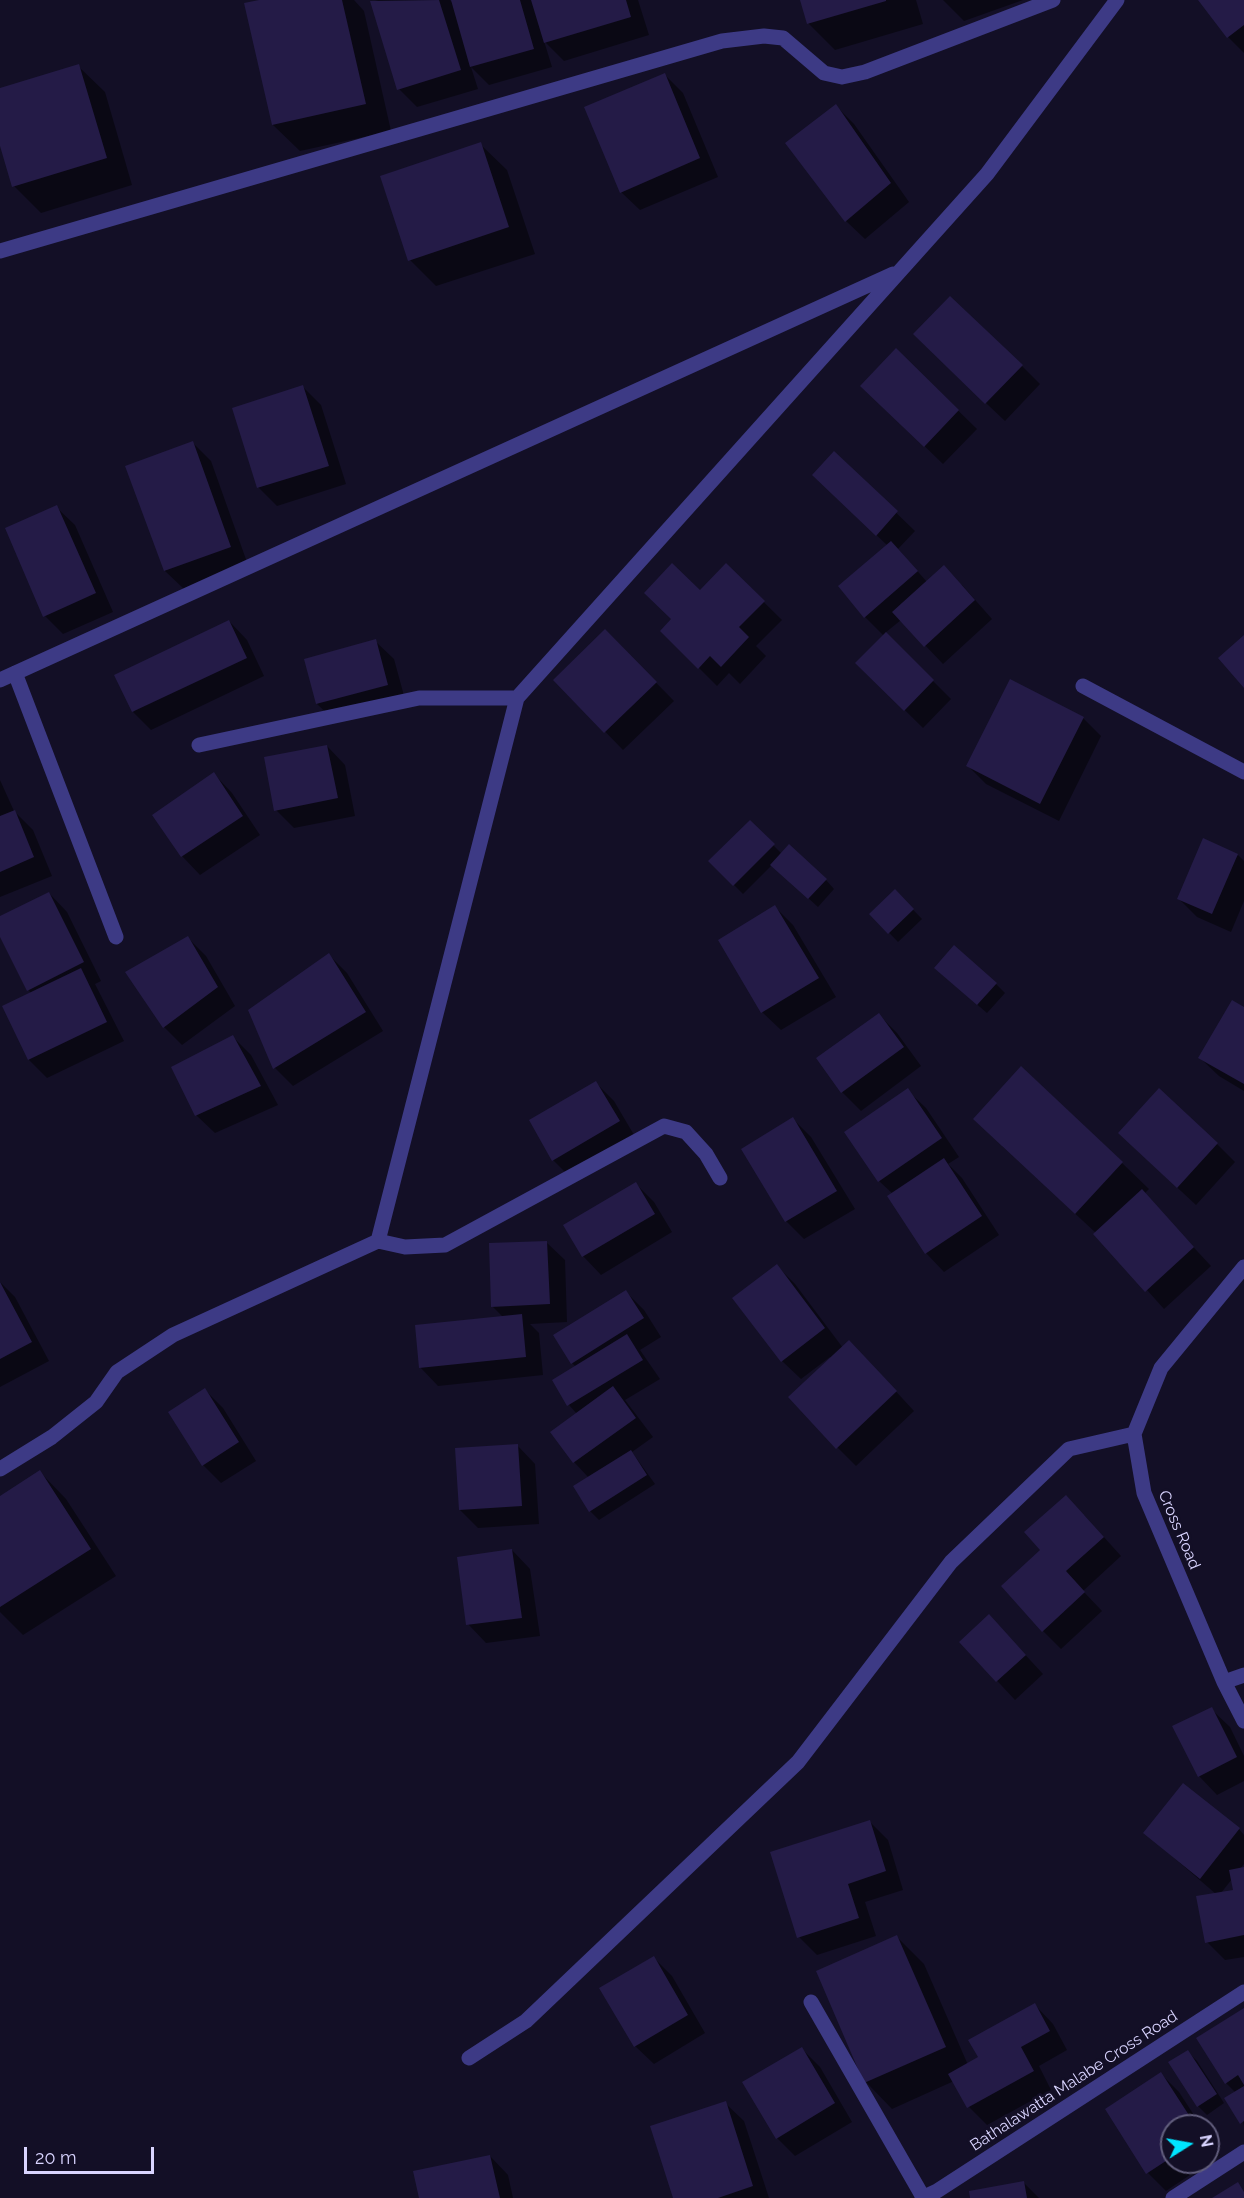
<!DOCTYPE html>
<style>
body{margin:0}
#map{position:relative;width:1244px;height:2198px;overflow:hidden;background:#130f26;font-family:Raleway,sans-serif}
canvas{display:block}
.north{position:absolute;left:1160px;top:2114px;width:60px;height:60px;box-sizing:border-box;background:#130f26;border:2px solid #625e7d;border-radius:50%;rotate:79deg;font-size:16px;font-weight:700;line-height:24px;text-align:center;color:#d9d4ff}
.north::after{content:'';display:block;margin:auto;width:21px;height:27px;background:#00e5ff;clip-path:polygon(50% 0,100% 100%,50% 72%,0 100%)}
.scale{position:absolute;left:24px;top:2147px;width:130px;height:27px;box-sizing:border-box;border:3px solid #d9d4ff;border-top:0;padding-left:8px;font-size:18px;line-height:21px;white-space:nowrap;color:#d9d4ff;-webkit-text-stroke:4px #130f26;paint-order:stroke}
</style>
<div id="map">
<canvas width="1244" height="2198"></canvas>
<div class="north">N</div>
<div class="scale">20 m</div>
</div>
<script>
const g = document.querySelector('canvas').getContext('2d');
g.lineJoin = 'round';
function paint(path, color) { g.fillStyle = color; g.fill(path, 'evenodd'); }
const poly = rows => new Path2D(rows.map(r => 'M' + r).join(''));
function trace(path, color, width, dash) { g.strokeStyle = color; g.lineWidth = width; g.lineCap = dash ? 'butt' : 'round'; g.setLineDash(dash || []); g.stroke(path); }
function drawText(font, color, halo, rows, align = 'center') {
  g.font = font + ' Raleway,sans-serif'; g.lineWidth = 5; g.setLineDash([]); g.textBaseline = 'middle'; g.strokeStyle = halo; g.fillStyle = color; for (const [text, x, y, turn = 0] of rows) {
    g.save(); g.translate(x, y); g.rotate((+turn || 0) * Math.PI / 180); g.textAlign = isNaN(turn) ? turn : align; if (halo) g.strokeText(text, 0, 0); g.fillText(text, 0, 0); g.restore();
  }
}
paint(poly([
 [266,0,354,0,364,11,391,131,300,151,273,125],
 [378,0,450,0,454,4,453,0,638,0,649,35,564,61,544,41,552,67,489,85,471,67,478,89,417,107,399,89,372,2],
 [801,0,916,0,923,24,835,50,808,23],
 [943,0,1023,0,964,21],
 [1200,0,1244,0,1244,53,1228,37],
 [78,66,105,92,132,185,41,213,14,186,0,140,0,89],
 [665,75,683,93,718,177,640,210,621,192],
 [836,106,854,124,909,202,865,239,846,221],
 [480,144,507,170,535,254,436,286,410,260],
 [896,350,977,429,943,464,881,404],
 [933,353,1022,366,1040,384,1005,421],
 [303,387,321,405,346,484,277,506,258,487],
 [193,443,211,461,248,565,184,589,165,571,127,467],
 [834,453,915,531,898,549,927,582,962,585,992,619,943,664,901,620,885,633,951,699,923,728,857,663,884,636,865,617,888,546,832,493],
 [56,507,75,525,113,612,63,634,45,616],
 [726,565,782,620,756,646,766,656,740,684,729,673,717,686,662,631],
 [229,621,247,640,264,676,151,730,133,712],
 [375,641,394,659,406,703,336,722,317,704],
 [623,649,674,701,623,750,555,680],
 [1083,718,1101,736,1059,821,986,784,968,766],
 [327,746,345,765,355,816,294,828,276,810],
 [214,774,232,793,260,835,200,875,182,856,154,815],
 [0,780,14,811,33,830,52,876,0,897],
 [750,822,782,854,826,880,834,889,818,907,772,865,743,894,710,861],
 [1238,855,1244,861,1244,901,1231,932,1197,917,1179,899],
 [895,891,922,919,898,942,871,914],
 [49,893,67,912,101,981,95,984,124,1041,47,1078,29,1060,4,1007,31,994,0,934,0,918],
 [775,907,793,925,836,997,781,1030,762,1012],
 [188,938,206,956,235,1006,182,1045,164,1027],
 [329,955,347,973,383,1031,293,1086,275,1068,250,1011],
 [945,977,996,984,1005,993,987,1013],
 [1244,1009,1244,1091,1219,1076,1200,1058],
 [879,1015,897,1033,921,1066,861,1111,842,1092,818,1058],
 [233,1037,251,1055,278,1105,215,1133,196,1115],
 [596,1083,614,1101,637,1140,571,1178,553,1160],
 [907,1090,926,1108,959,1157,948,1164,962,1178,999,1235,944,1272,926,1253,893,1194,879,1181,846,1132],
 [793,1119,811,1137,855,1209,804,1239,786,1221],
 [1217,1144,1235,1162,1196,1205,1138,1151],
 [1002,1146,1122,1163,1149,1189,1144,1194,1211,1266,1164,1309,1096,1233],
 [636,1184,654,1202,672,1232,601,1275,583,1256],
 [546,1242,565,1260,567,1322,530,1324,539,1333,543,1375,438,1386,420,1367,503,1317,492,1306],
 [777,1266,795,1284,843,1348,867,1360,914,1411,856,1466,837,1447,831,1359,830,1357,801,1379,782,1361,734,1298],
 [0,1282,15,1297,49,1361,0,1387],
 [626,1292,644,1310,661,1337,640,1350,660,1379,625,1400,653,1437,632,1452,655,1484,599,1520,590,1511,589,1478,574,1462,577,1414,569,1405,554,1381,576,1367,572,1363],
 [205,1390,223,1408,256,1461,221,1483,203,1465],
 [517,1445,535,1464,539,1524,478,1528,460,1510],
 [40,1472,66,1499,116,1576,23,1635,0,1612,0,1498],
 [1084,1515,1121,1556,1083,1591,1102,1611,1061,1649,1043,1631],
 [512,1550,530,1569,540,1636,486,1643,468,1624],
 [1007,1635,1043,1674,1015,1700,961,1642],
 [1211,1709,1230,1727,1244,1756,1244,1781,1217,1795,1199,1776],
 [869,1821,888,1840,903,1890,865,1902,876,1936,817,1955,799,1937],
 [1239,1829,1244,1835,1244,1864,1240,1869,1244,1868,1244,1957,1225,1960,1207,1942,1216,1894,1145,1833],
 [1232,1879,1234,1891,1221,1893],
 [897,1937,924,1964,968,2065,980,2058,1035,2005,1053,2024,1067,2050,1039,2066,1051,2090,987,2125,969,2107,954,2081,892,2109,866,2082],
 [654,1958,672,1976,705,2033,654,2064,635,2046],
 [1244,2010,1244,2126,1236,2093,1226,2083],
 [801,2048,820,2067,852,2122,795,2156,777,2138],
 [1188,2052,1197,2061,1224,2103,1207,2115,1198,2106],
 [1161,2074,1179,2092,1201,2126,1172,2126,1172,2162,1208,2162,1208,2137,1220,2155,1166,2191,1148,2173],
 [725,2103,744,2121,769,2198,675,2198],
 [490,2156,508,2175,513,2198,420,2198],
 [1023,2182,1039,2198,972,2198]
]), '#0007');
paint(poly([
 [259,0,342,0,366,104,272,125,244,3],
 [439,0,461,70,397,90,370,1],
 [451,0,520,0,534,49,470,67],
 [531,0,626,0,631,17,544,43],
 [800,0,886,0,886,1,807,24],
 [1198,0,1244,0,1244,25,1227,38],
 [79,64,107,158,12,187,0,146,0,88],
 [665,73,700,158,620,193,584,107],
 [836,104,891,183,845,222,785,143],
 [481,142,509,227,408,261,380,176],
 [950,296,1023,365,985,404,913,334],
 [896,348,959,410,924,447,860,386],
 [303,385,329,466,257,488,232,408],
 [193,441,231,547,164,571,125,466],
 [834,451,898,511,876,536,812,475],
 [57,505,96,593,43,617,5,528],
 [891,541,918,571,864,618,838,586],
 [672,563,700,590,726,563,765,601,739,627,749,637,721,667,710,656,698,669,660,631,671,619,644,593],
 [944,565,975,600,924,647,892,612],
 [229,620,247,658,132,712,114,675],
 [605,629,657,682,604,733,553,680],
 [886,632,934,680,904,711,855,663],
 [1244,635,1244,688,1218,658],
 [376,639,388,685,316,704,304,659],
 [1010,679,1084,717,1040,804,966,766],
 [327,745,338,798,274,811,264,757],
 [214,772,243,816,181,857,152,815],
 [15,810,34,857,0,872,0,816],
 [750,820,775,844,733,886,708,861],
 [1203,838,1238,854,1212,914,1177,899],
 [789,844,827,879,808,899,770,865],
 [895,889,914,909,888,934,869,914],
 [49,892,84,962,27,991,0,937,0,916],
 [775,905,819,978,761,1013,718,940],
 [188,936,218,987,163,1028,125,972],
 [954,945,997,983,977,1005,934,968],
 [329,953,366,1012,273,1069,248,1010],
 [81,968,107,1022,28,1060,2,1006],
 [1232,1000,1244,1007,1244,1084,1198,1058],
 [879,1013,904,1047,841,1093,816,1058],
 [233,1035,261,1086,195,1116,171,1067],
 [1021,1066,1123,1162,1075,1214,973,1119],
 [596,1081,620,1121,552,1161,529,1120],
 [908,1088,942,1138,878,1182,844,1132],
 [1159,1088,1218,1143,1177,1188,1118,1133],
 [793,1117,837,1191,785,1222,741,1149],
 [944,1158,982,1216,925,1254,887,1196],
 [636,1182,655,1214,582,1257,563,1225],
 [1142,1189,1194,1247,1145,1292,1093,1234],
 [547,1241,550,1304,491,1307,489,1243],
 [777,1264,825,1328,781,1362,732,1298],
 [0,1282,32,1342,0,1359],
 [626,1290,644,1318,571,1364,553,1335],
 [522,1314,526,1357,419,1368,415,1325],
 [627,1334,643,1360,567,1406,552,1380],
 [849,1340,897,1391,836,1449,788,1397],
 [613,1386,636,1418,573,1463,550,1432],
 [205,1388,239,1442,202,1466,168,1412],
 [518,1444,522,1506,459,1510,455,1448],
 [631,1450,647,1475,589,1512,573,1486],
 [40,1470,91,1549,0,1607,0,1496],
 [1066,1495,1104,1537,1066,1571,1085,1592,1042,1632,1001,1586,1040,1550,1024,1532],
 [512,1549,522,1618,466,1625,457,1557],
 [989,1614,1026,1655,996,1682,959,1642],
 [1212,1707,1237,1757,1198,1777,1172,1726],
 [1183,1783,1240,1828,1200,1879,1143,1833],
 [870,1820,886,1871,848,1884,859,1918,797,1938,770,1852],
 [1244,1867,1244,1935,1205,1943,1196,1896,1233,1890,1229,1870],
 [897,1935,946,2047,864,2083,816,1971],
 [654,1956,688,2015,634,2047,599,1988],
 [1035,2003,1050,2031,1021,2047,1034,2071,967,2108,948,2074,978,2057,968,2040],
 [1244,2008,1244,2085,1238,2075,1225,2084,1196,2038],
 [802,2047,835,2103,776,2139,742,2082],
 [1188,2050,1217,2094,1197,2107,1168,2062],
 [1161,2072,1196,2126,1172,2126,1172,2157,1146,2174,1105,2109],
 [1244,2086,1244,2121,1240,2124,1224,2098],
 [726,2101,753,2186,718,2198,673,2198,650,2126],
 [490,2155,500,2198,419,2198,413,2171],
 [1024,2181,1027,2198,970,2198,969,2191],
 [1238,2182,1244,2192,1244,2198,1212,2198]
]), '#241b47');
trace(poly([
 [0,251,722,41,764,36,783,38,824,73,842,77,865,72,1053,0],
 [15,673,116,937],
 [0,680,893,274],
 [1083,686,1244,772],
 [199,745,419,698,517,698],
 [720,1178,706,1154,686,1132,664,1126,445,1245,405,1247,378,1241,517,698,987,174,1117,0],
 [1244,1267,1161,1368,1134,1434,1144,1493,1224,1682,1244,1721],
 [0,1469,52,1437,96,1402,117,1372,173,1335,378,1241],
 [1224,1682,1244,1675],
 [811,2002,923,2197],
 [469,2058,526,2021,798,1762,951,1562,1069,1449,1134,1434],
 [922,2198,937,2191,1244,1992],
 [1173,2198,1244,2152]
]), '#3d3a85', 15);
drawText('16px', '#d9d4ff', '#130f26', [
 ["Cross Road",1179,1530,67],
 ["Bathalawatta Malabe Cross Road",1074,2081,-33]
]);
</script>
